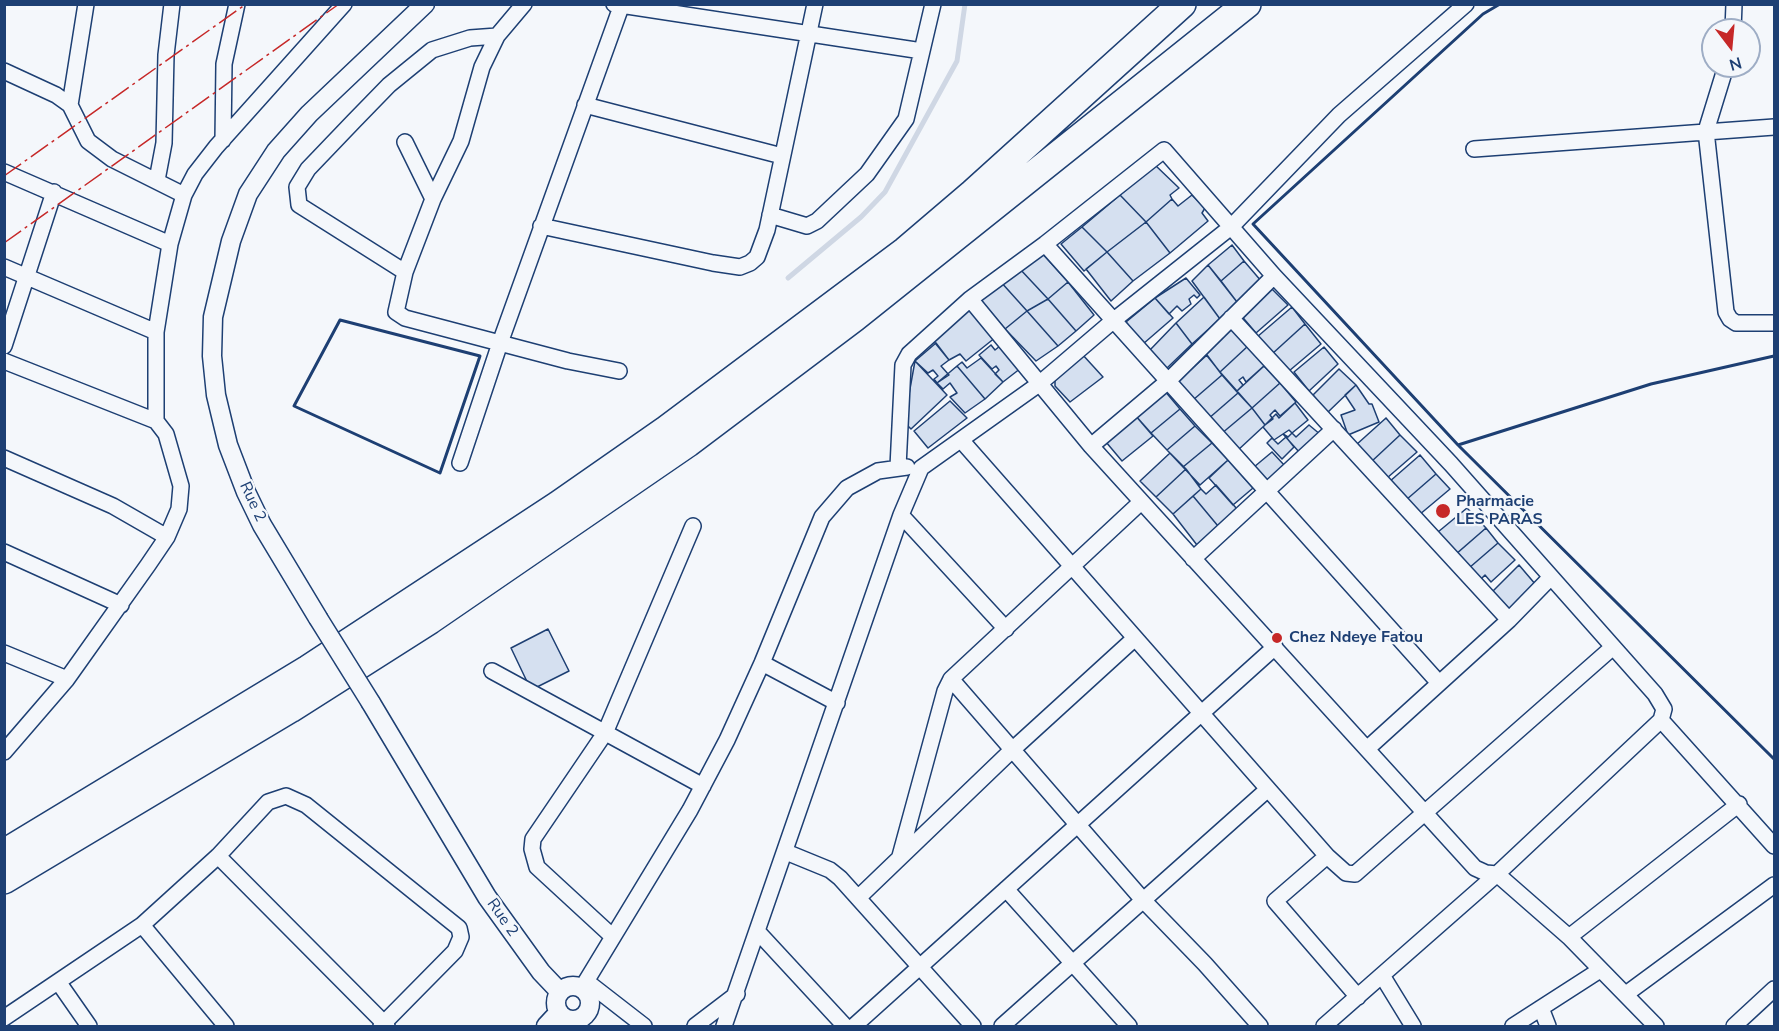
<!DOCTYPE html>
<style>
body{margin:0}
#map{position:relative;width:1779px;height:1031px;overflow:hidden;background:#f4f7fb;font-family:"Nunito Sans",sans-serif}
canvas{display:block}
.frame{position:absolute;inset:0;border:6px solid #1d3f73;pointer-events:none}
.north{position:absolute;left:1701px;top:18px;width:60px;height:60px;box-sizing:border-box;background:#f4f7fb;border:2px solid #9eadc5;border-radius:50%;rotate:164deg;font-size:16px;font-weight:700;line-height:24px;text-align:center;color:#1d3f73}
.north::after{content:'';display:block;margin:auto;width:21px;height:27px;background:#c62828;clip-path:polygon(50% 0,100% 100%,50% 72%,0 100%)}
</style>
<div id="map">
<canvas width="1779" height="1031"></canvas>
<div class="frame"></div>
<div class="north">N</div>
</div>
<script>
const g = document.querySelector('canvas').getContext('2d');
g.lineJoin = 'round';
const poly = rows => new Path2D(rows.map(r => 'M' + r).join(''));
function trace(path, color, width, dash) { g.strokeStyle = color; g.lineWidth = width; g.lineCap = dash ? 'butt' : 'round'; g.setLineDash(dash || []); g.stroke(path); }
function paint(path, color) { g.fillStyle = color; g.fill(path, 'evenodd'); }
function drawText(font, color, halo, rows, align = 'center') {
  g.font = font + ' "Nunito Sans",sans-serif'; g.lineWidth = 4.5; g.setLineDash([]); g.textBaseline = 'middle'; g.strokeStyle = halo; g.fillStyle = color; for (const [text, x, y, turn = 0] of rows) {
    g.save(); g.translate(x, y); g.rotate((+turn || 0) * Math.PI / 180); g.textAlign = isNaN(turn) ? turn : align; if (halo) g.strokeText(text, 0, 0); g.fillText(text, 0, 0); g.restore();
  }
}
trace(poly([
 [788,278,861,217,885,192,957,61,965,4]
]), '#cfd7e4', 5);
const building = poly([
 [1155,165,1179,188,1170,195,1172,199,1146,222,1120,195,1155,165],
 [1120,195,1146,222,1107,252,1082,227,1120,195],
 [1192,195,1205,208,1202,213,1208,221,1170,253,1146,222,1172,199,1178,206,1192,195],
 [1146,222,1170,253,1133,281,1107,252,1146,222],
 [1082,227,1107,252,1084,271,1061,244,1082,227],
 [1232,245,1244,261,1221,281,1208,265,1232,245],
 [1041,252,1068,282,1048,299,1019,268,1041,252],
 [1107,252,1133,281,1111,301,1086,269,1107,252],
 [1244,261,1262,282,1237,302,1221,281,1244,261],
 [1208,265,1237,302,1220,319,1192,281,1208,265],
 [1019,268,1048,299,1027,311,1000,281,1019,268],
 [1186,278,1200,295,1197,298,1194,295,1189,299,1191,304,1182,311,1177,306,1169,314,1155,298,1186,278],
 [1000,281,1027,311,1005,329,979,298,1000,281],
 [1068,282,1094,315,1076,331,1048,299,1068,282],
 [1269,286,1288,305,1256,333,1239,313,1269,286],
 [1204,297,1220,319,1192,344,1176,323,1204,297],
 [1155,298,1173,318,1143,344,1126,322,1155,298],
 [1048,299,1076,331,1058,346,1027,311,1048,299],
 [969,307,996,337,966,361,960,354,949,360,931,338,969,307],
 [1292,307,1305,324,1272,354,1257,337,1292,307],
 [1027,311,1058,346,1036,361,1005,329,1027,311],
 [1176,323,1192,344,1166,369,1149,351,1176,323],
 [1305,324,1321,344,1289,371,1272,354,1305,324],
 [1232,327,1248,346,1220,372,1204,352,1232,327],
 [936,343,949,360,941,366,949,375,937,383,934,379,938,376,933,370,928,373,915,361,936,343],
 [991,345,995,350,1000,346,1021,368,1003,382,995,374,999,370,996,366,992,369,979,355,991,345],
 [1248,346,1266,364,1246,382,1243,377,1239,380,1243,385,1237,391,1220,372,1248,346],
 [1324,347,1338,364,1309,391,1294,372,1324,347],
 [1082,354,1103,377,1070,402,1055,386,1055,378,1082,354],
 [1207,355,1222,375,1193,400,1178,381,1207,355],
 [981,358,1003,382,985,399,957,366,962,362,967,368,981,358],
 [915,361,947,395,911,429,904,422,915,361],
 [957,366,985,399,965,413,950,397,957,393,950,383,943,389,937,383,957,366],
 [1264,366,1280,383,1252,408,1237,391,1264,366],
 [1339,369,1356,385,1327,413,1313,395,1339,369],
 [1222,375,1238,393,1208,419,1193,400,1222,375],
 [1280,383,1296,402,1280,416,1275,410,1270,415,1273,419,1265,425,1252,408,1280,383],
 [1356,385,1369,404,1372,404,1379,422,1348,435,1341,415,1355,410,1345,395,1356,385],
 [1164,390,1180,409,1151,433,1135,415,1164,390],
 [1238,393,1252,408,1221,434,1208,419,1238,393],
 [950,401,967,418,928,448,914,431,950,401],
 [1295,403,1308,420,1292,433,1289,430,1274,440,1263,427,1276,414,1279,418,1295,403],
 [1252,408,1265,425,1237,451,1221,434,1252,408],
 [1180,409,1195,426,1167,450,1151,433,1180,409],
 [1135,415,1153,436,1122,461,1106,442,1135,415],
 [1386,418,1400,435,1371,462,1356,445,1386,418],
 [1309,425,1321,435,1300,453,1283,434,1288,437,1292,433,1296,437,1309,425],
 [1195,426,1212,443,1183,467,1167,450,1195,426],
 [1400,435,1417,452,1387,478,1371,462,1400,435],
 [1286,437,1294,447,1282,459,1267,443,1272,438,1278,444,1286,437],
 [1212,443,1228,460,1200,485,1183,467,1212,443],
 [1272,452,1285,466,1267,482,1254,467,1272,452],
 [1170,453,1186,469,1156,497,1140,481,1170,453],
 [1420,455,1436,474,1406,500,1389,482,1420,455],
 [1228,460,1253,488,1233,505,1209,478,1228,460],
 [1186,469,1201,489,1173,514,1156,497,1186,469],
 [1436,474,1450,489,1419,515,1406,500,1436,474],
 [1216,485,1237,509,1218,526,1193,496,1201,489,1206,494,1216,485],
 [1193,496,1218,526,1197,545,1173,514,1193,496],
 [1467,508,1486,528,1455,555,1438,532,1467,508],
 [1486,528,1498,543,1469,568,1456,554,1486,528],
 [1498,543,1515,560,1491,582,1485,575,1480,580,1469,568,1498,543],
 [1519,565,1536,585,1508,610,1492,592,1519,565],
 [548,629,569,671,531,690,511,648,548,629]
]);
paint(building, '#d5e0f0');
trace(building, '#1d3f73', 1.5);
const minor = poly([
 [524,4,497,36,482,67,461,141,433,199,405,272,396,312,405,318,568,361,619,371],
 [614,4,922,51],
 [1733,30,1734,4],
 [1726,66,1706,131,1726,312,1730,319,1736,323,1774,323],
 [4,71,56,95,70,105,88,141,112,159,184,195,170,244],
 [70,105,86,4],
 [585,105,782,156],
 [223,140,224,64,237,4],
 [405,142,433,199],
 [1474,149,1774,127],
 [4,172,170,244,156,332,156,421],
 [157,180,164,143,166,55,172,4],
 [184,195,195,174,216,147,344,4],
 [770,215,807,226,817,221,867,174,906,119,933,4],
 [541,226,713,263,740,267,750,263,757,257,767,230,815,4],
 [1045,244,1439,683],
 [4,267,156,332],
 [405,272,299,205,297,187,308,169,353,122,389,85,432,50,470,38,497,36],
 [970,299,1091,446,1475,868,1486,873,1497,874,1569,937,1656,1026],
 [1231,318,1509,620],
 [4,346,54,192],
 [4,361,156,421,166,434,181,486,179,509,167,537,148,565,67,679,4,752],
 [961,440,1327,856,1346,873,1355,874,1613,647],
 [1091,446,1167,382,1274,276],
 [4,458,113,506,167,537],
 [460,463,500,343,622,4],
 [898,467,903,365,909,354,970,299,1045,244,1164,150,1274,276,1451,464,1655,694,1664,709,1661,720,1774,846],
 [901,515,1006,629],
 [4,552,121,605],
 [1193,559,1334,429],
 [4,653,67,679],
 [762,663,837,703],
 [492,671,703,786],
 [951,679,1143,900,1205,964,1260,1026],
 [1368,748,1509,620,1550,578],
 [786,852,830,870,840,878,973,1026],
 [218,856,387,1026],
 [900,856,945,691,951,679,1141,502],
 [1327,856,1275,901,1358,997],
 [1006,889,1129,1026],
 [859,897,1011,751,1135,638],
 [142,925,226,1026],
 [758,932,845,1026],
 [613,937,537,867,532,849,533,839,605,733,693,526],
 [1569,937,1739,804],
 [1383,977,1413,1026],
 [586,981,644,1026],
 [59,983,89,1026],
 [582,988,690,810,727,740,762,663,822,517,847,488,878,471,907,467],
 [1626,994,1774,885],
 [1541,1008,1548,1026],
 [4,1018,142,925,218,856,268,802,286,796,306,805,459,928,461,937,455,951,381,1026],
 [695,1026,737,994],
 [724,1026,901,515,921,468,1039,384,1114,320,1231,227,1339,115,1466,4],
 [854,1026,1275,647],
 [1002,1026,1268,789],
 [1324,1026,1497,874,1661,720],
 [1513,1026,1600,970],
 [1734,1026,1774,989]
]);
const tertiary = poly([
 [318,618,262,525,246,492,228,445,216,395,212,356,213,317,231,241,248,194,276,151,309,114,425,4],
 [371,703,487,897,541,972,560,992],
 '556 1003a17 17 0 1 1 34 0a17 17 0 1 1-34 0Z',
 [546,1026,559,1012]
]);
const motorway = poly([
 [4,853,308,669,558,505,667,429,905,251,973,193,1182,4],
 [4,880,290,709,430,620,688,443,854,318,1247,4]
]);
trace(minor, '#1d3f73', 18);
trace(tertiary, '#1d3f73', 21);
trace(motorway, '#1d3f73', 30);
trace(minor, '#f4f7fb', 15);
trace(tertiary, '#f4f7fb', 18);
trace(motorway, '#f4f7fb', 27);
const tertiaryBridge = poly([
 [318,618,371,703]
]);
trace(tertiaryBridge, '#1d3f73', 21, []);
trace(tertiaryBridge, '#f4f7fb', 18);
trace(poly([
 [1500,4,1483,14,1253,224,1458,445,1651,384,1774,356],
 [340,320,480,356,440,473,294,406,340,320],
 [1458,445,1774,759]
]), '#1d3f73', 3);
trace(poly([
 [4,176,246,4],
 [4,243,339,4]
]), '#c62828', 1.5, [21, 4.5, 3, 4.5]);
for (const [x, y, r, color] of [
 [1443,511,8,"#c62828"],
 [1277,638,6,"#c62828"]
]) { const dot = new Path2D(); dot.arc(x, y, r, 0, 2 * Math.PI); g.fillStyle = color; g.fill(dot); trace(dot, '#f4f7fb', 2); }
drawText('16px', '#1d3f73', '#f4f7fb', [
 ["Rue 2",252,502,65],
 ["Rue 2",502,918,55]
]);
drawText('bold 16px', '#1d3f73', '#f4f7fb', [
 ["Pharmacie",1456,502],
 ["LES PARAS",1456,520],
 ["Chez Ndeye Fatou",1289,638]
], 'left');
</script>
